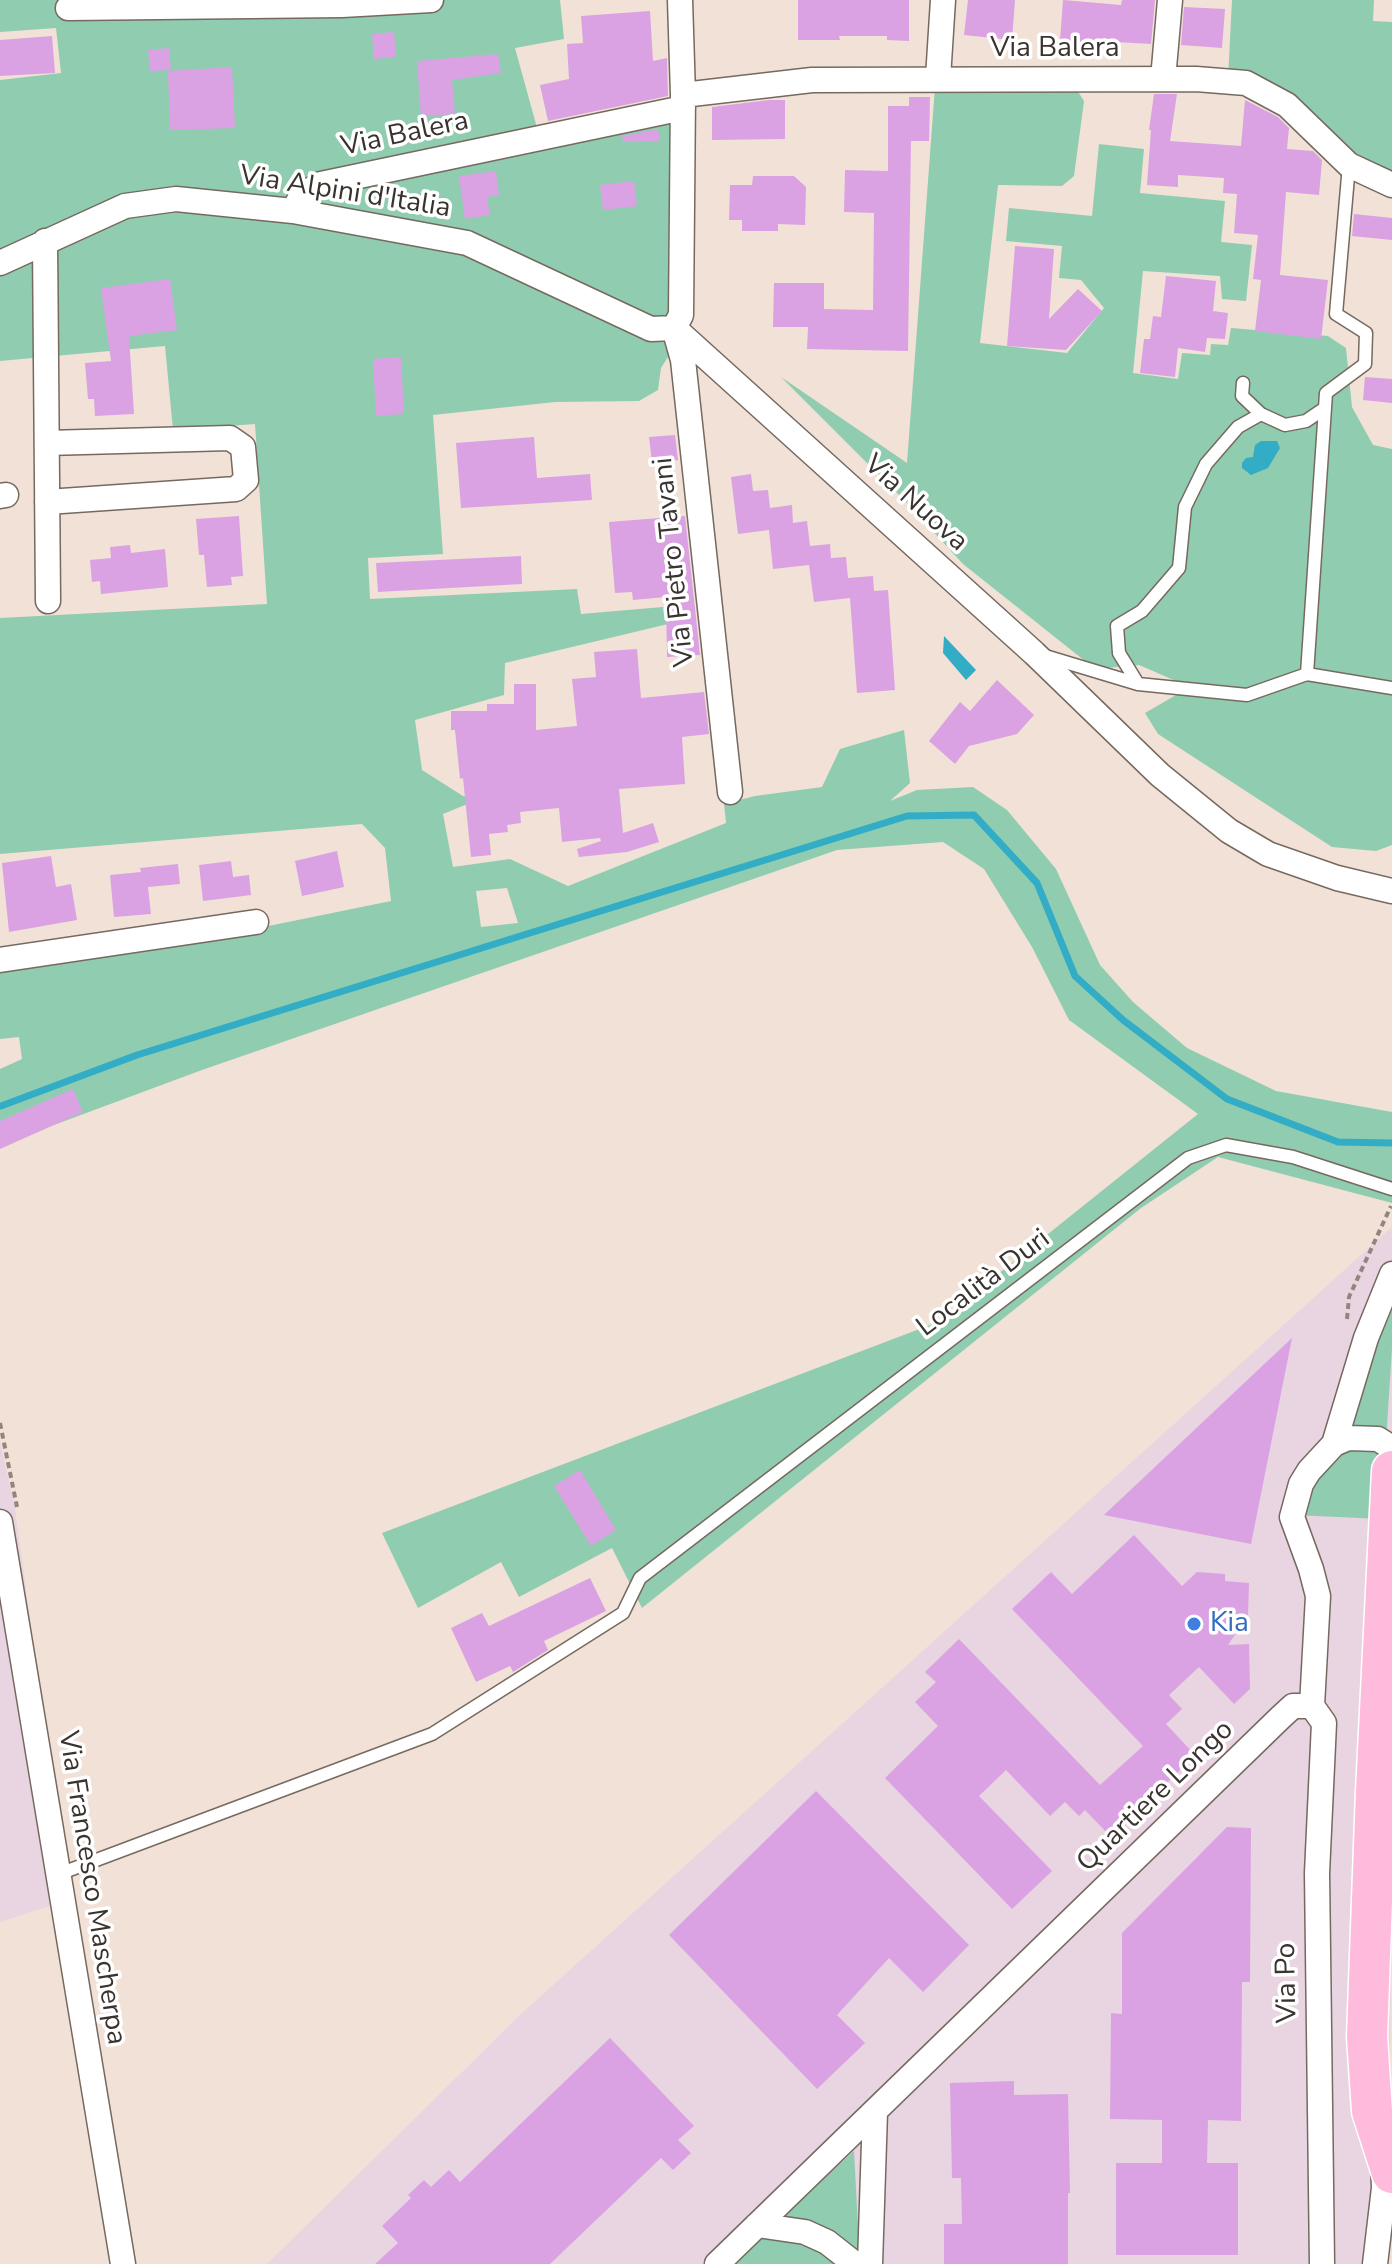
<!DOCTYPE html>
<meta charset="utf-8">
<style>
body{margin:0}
canvas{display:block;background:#f1e1d6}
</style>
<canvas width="1392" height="2264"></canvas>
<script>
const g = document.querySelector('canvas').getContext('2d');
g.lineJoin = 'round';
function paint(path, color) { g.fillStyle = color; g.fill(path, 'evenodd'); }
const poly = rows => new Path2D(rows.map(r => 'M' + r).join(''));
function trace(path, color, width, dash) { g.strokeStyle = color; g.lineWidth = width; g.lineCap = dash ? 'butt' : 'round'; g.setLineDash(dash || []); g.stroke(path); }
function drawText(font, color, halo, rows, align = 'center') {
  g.font = font + ' "Nunito Sans",sans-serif'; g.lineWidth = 7; g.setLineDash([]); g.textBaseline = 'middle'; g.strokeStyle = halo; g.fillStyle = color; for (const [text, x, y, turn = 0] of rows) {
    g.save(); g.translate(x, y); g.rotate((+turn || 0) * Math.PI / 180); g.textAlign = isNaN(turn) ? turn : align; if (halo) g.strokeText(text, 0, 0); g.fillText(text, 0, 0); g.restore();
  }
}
paint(poly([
 [1392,1227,1392,1930,1386,2264,267,2264,521,2014],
 [0,1441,15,1508,68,1900,0,1922]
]), '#e9d4e1');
paint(poly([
 [0,0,560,0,564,39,515,48,539,135,679,106,680,338,661,368,658,390,639,401,555,402,433,415,443,554,368,558,370,599,577,589,581,614,686,605,689,619,505,663,504,695,415,720,422,770,463,796,482,798,443,814,453,867,510,859,568,886,726,823,724,804,755,796,822,787,840,749,904,730,910,783,890,801,917,790,973,787,1007,810,1056,869,1100,965,1133,1002,1187,1048,1276,1091,1392,1112,1392,1203,1218,1157,1141,1208,642,1608,612,1548,519,1597,501,1562,418,1608,382,1533,938,1322,1198,1114,1069,1020,1032,947,984,869,943,842,837,850,202,1070,0,1145,0,1069,22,1059,19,1037,0,1039,0,966,239,932,391,901,385,848,362,824,0,854,0,618,267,604,255,424,173,430,165,346,0,361,0,80,61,73,56,28,0,32],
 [507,888,518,923,481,927,476,891],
 [1232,0,1374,0,1373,21,1392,22,1392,182,1388,182,1282,98,1228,79],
 [935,87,1077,90,1084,101,1074,176,1062,186,998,185,980,343,1067,353,1104,308,1081,280,1059,278,1062,246,1006,241,1009,208,1092,216,1099,144,1144,149,1140,193,1225,201,1221,242,1252,245,1246,301,1222,299,1220,276,1143,271,1133,373,1178,379,1182,353,1210,355,1211,344,1228,345,1231,328,1328,336,1346,348,1352,407,1373,445,1392,449,1392,686,1387,687,1392,696,1392,845,1376,851,1332,847,1158,734,1145,713,1176,695,1199,691,1139,665,1095,669,963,564,905,501,781,377,907,463],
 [1392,1300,1392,1348,1381,1519,1294,1515],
 [854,2151,860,2264,730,2264]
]), '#90cdb0');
paint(poly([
 [1261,441,1277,441,1280,448,1268,468,1251,475,1242,468,1242,463,1246,458,1253,457,1255,445],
 [944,636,976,670,966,680,943,653]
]), '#33acc6');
trace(poly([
 [1,1106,137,1055,907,816,974,815,1037,883,1075,976,1123,1020,1227,1099,1338,1142,1392,1143]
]), '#33acc6', 7);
paint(poly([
 [798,0,909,0,909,41,887,40,887,36,839,36,840,40,798,40],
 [968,0,1015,0,1012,40,964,35],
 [1063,0,1121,5,1122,0,1155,0,1151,44,1098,41,1097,45,1060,41],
 [1184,7,1225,9,1222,48,1181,45],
 [650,11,653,61,667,58,668,96,548,121,540,85,569,79,567,44,583,43,581,16],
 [394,32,396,57,374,59,372,34],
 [52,36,55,73,0,76,0,40],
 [169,48,171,70,150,71,148,50],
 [498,54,501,73,452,80,455,114,421,116,417,61],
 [232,67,235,128,170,130,168,71],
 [1154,94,1177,94,1170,141,1241,146,1245,100,1278,117,1289,128,1287,149,1313,151,1322,160,1319,195,1286,192,1280,275,1328,280,1321,339,1255,331,1261,280,1253,279,1258,235,1234,233,1237,194,1223,193,1224,178,1178,175,1178,187,1147,185,1151,130,1149,130],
 [909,97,930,97,929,141,911,141,908,351,807,349,808,327,773,327,774,283,824,283,824,309,873,310,874,213,844,212,845,170,888,171,888,106,909,106],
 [769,100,785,100,785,139,712,140,712,107],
 [658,129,660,141,623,142,622,136],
 [496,171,499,195,487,197,490,215,465,219,459,176],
 [753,176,794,176,806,187,805,225,778,224,778,231,742,231,742,220,729,220,730,185,752,185],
 [634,181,637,206,603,210,600,185],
 [1354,214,1392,218,1392,240,1352,236],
 [1015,246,1054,249,1049,319,1078,289,1102,311,1066,350,1007,346],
 [1166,276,1216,281,1213,311,1228,313,1225,339,1207,338,1205,352,1178,348,1175,377,1140,373,1144,339,1150,339,1153,316,1161,317],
 [170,279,177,330,129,336,134,414,95,416,94,399,88,399,85,363,111,361,101,288],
 [401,357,404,414,376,416,373,359],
 [1365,377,1392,379,1392,403,1363,400],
 [675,435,678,460,652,462,649,437],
 [534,437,537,478,590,474,592,500,461,508,456,443],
 [751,474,753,491,768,490,770,508,792,505,793,523,807,521,810,546,830,544,831,558,846,557,848,578,873,576,874,591,888,590,895,690,857,693,850,598,814,602,809,565,773,569,769,530,738,534,731,477],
 [239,516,243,576,231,577,232,585,207,587,204,555,199,555,196,519],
 [685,516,700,655,667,657,666,597,633,600,632,592,615,593,609,522],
 [130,545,131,553,165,549,168,587,101,594,100,581,92,582,90,560,111,558,110,547],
 [521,556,522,584,378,592,376,563],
 [637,649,641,698,704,692,709,734,682,737,685,784,619,789,623,833,653,823,659,842,627,852,579,857,577,849,601,841,600,838,562,842,559,808,520,812,521,823,507,825,508,832,489,834,491,855,471,857,463,778,460,779,455,730,451,730,451,711,487,711,487,704,514,704,514,684,536,684,536,730,577,726,572,679,596,677,594,652],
 [997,680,1034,715,1017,734,969,746,955,764,929,741,960,702,970,711],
 [337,851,344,887,302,896,295,861],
 [51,856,56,887,71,884,77,920,9,932,2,863],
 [231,861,233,877,249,875,251,895,203,901,199,865],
 [178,864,180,884,148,887,151,914,114,917,110,875,141,872,140,868],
 [73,1089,83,1112,0,1149,0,1121],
 [1292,1338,1251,1544,1104,1515],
 [580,1470,616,1530,591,1546,554,1486],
 [1134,1535,1182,1586,1197,1572,1225,1574,1225,1581,1249,1583,1248,1615,1228,1645,1249,1644,1250,1689,1234,1704,1199,1667,1169,1695,1182,1709,1166,1724,1195,1755,1112,1838,1085,1810,1079,1816,1065,1802,1050,1816,1006,1770,979,1796,1052,1871,1012,1909,885,1778,938,1726,915,1702,936,1682,925,1672,959,1639,1100,1785,1143,1746,1012,1609,1051,1572,1072,1594],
 [590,1578,606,1611,544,1641,548,1650,513,1672,510,1666,476,1682,451,1628,482,1613,489,1626],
 [816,1791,969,1945,923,1992,889,1958,837,2015,865,2043,817,2089,669,1935],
 [1227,1827,1251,1828,1250,1982,1242,1982,1241,2121,1208,2120,1207,2163,1238,2163,1238,2255,1116,2255,1116,2163,1162,2163,1162,2120,1110,2119,1111,2013,1122,2014,1122,1933],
 [610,2038,694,2126,678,2140,691,2153,673,2170,661,2158,550,2264,375,2264,398,2243,382,2226,411,2198,408,2195,424,2180,431,2187,449,2170,460,2182],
 [1014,2081,1014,2095,1068,2094,1070,2193,1068,2193,1068,2264,944,2264,944,2224,962,2224,961,2178,952,2178,950,2083]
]), '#daa2e3');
const service = poly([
 [1243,383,1242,396,1261,414,1285,425,1306,421,1325,408],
 [1045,656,1138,684,1247,695,1307,674,1392,688],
 [1307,674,1326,393,1365,364,1366,333,1336,314,1349,165],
 [1138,684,1119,653,1117,626,1142,611,1179,568,1185,507,1206,464,1238,427,1261,414],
 [59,1874,432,1734,623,1613,640,1578,1188,1158,1226,1145,1293,1157,1392,1189]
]);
const minor = poly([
 [68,8,342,5,431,0],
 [938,78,943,0],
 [1163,79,1170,0],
 [683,95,812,80,1196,79,1246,83,1287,105,1349,165,1392,185],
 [293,211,302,195,321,184,683,108],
 [45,241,48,601],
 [0,263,125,206,176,199,293,211,467,243,651,329,674,328],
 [674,328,1034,653,1160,775,1229,831,1268,854,1337,878,1392,891],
 [674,328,683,360,730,792],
 [674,328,681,315,683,95,680,0],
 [47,443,230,438,243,447,246,480,236,489,47,502],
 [0,496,6,495],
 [0,960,256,922],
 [1334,1444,1348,1438,1378,1439,1392,1448],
 [0,1522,123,2264],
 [1312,1706,1324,1723,1317,1873,1322,2264],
 [1312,1706,1318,1596,1311,1569,1292,1517,1301,1484,1309,1471,1334,1444,1366,1338,1392,1274],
 [757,2225,805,2232,827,2242,855,2264],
 [717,2264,1281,1717,1293,1706,1312,1706],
 [870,2264,875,2112],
 [1375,2264,1384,2188,1383,2159]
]);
const primary = poly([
 [1392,1471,1376,1791,1367,2037,1372,2111,1392,2173]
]);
trace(service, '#76695f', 15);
trace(minor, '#76695f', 27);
trace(primary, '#fff', 43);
trace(poly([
 [1347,1319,1349,1297,1391,1206],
 [0,1423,17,1507]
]), '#91867e', 4, [6, 4]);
trace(service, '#fff', 12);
trace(minor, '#fff', 24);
trace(primary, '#ffbbdc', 40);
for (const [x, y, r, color] of [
 [1194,1624,8,"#3f7fe0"]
]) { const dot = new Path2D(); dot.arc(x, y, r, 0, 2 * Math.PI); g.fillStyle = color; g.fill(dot); trace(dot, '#fff', 3); }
drawText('28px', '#39332f', '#fff', [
 ["Via Balera",1055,49],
 ["Via Balera",405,135,-12],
 ["Via Alpini d'Italia",345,193,9],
 ["Via Nuova",915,504,42],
 ["Via Pietro Tavani",675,562,-96],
 ["Località Duri",984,1284,-37],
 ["Quartiere Longo",1156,1797,-44],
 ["Via Francesco Mascherpa",91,1888,81],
 ["Via Po",1288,1983,-91]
]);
drawText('28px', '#366cbe', '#fff', [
 ["Kia",1210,1624]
], 'left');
</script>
